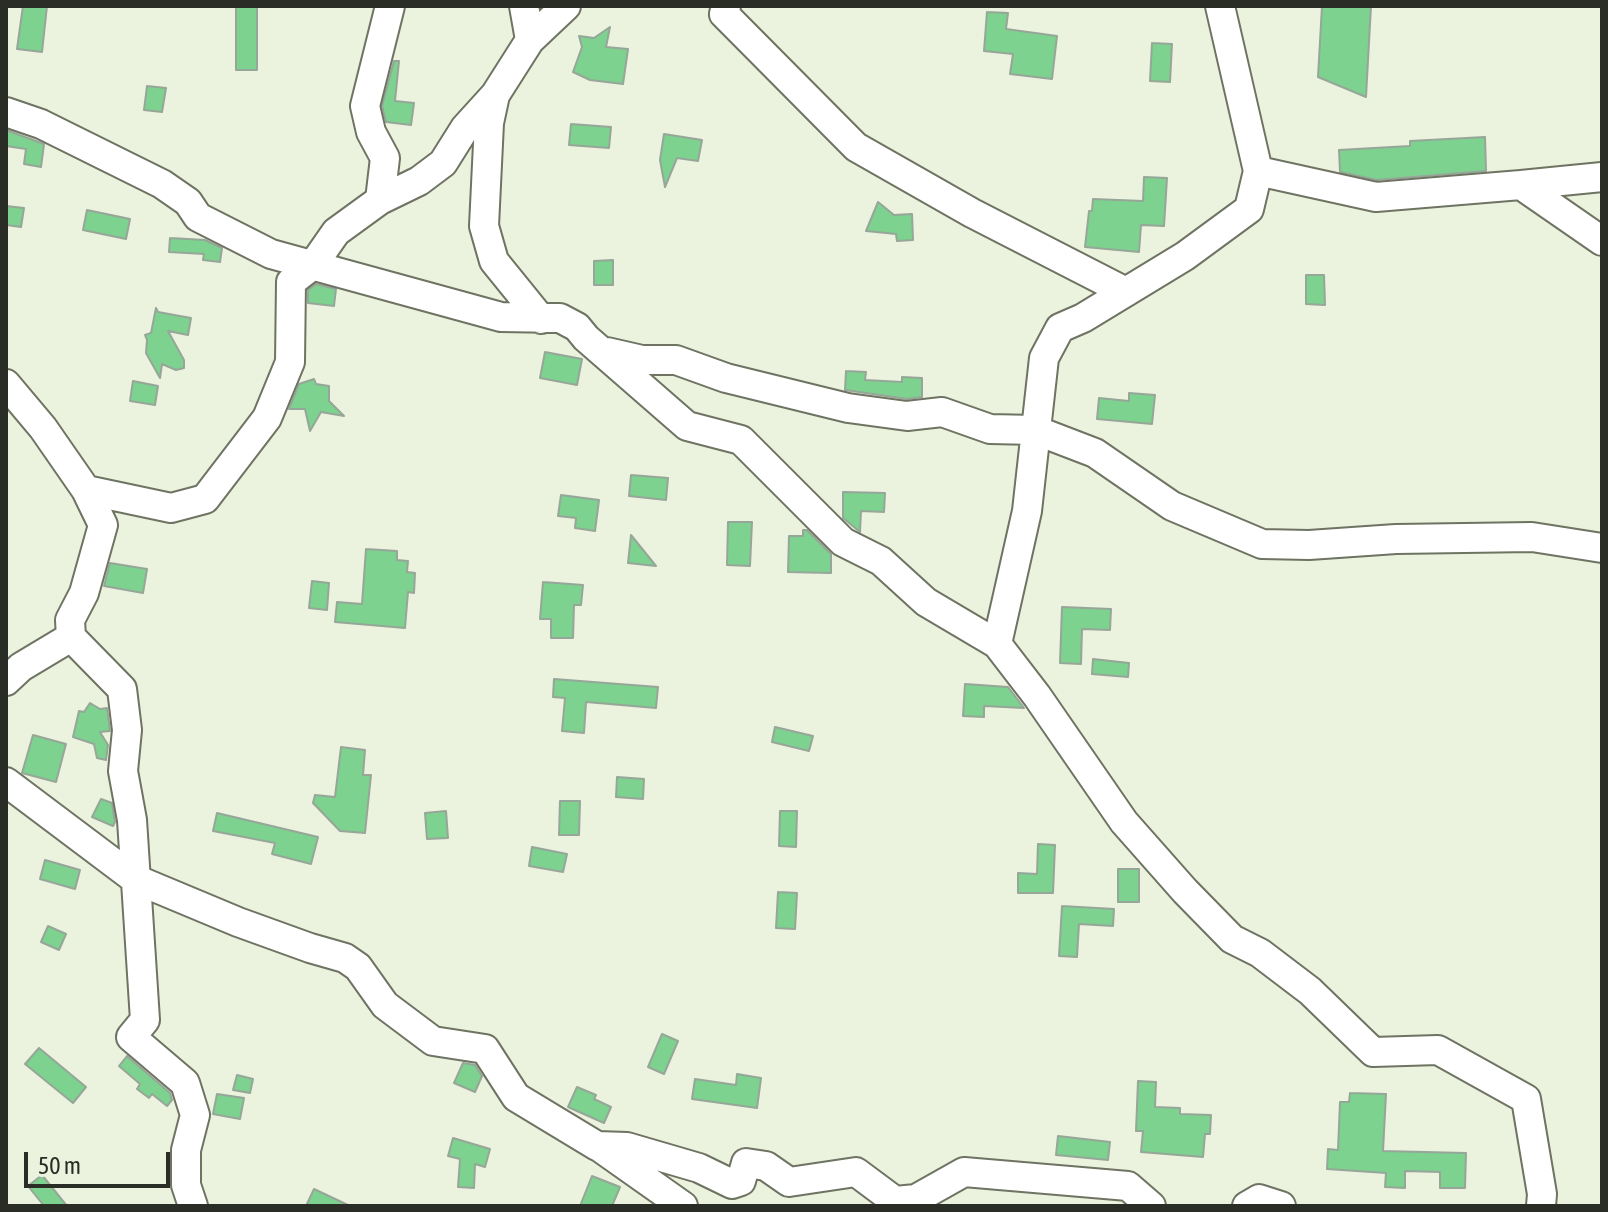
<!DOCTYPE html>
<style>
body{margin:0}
#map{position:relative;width:1608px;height:1212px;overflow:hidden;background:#ebf2de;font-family:"Asap Condensed",sans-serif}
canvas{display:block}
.frame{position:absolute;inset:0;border:8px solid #2a2d25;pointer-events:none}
.scale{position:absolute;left:24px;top:1152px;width:146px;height:36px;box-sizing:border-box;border:4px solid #2a2d25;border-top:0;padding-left:10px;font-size:24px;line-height:28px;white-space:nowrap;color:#2a2d25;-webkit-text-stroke:6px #ebf2de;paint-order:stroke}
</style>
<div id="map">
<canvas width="1608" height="1212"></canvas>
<div class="frame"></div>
<div class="scale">50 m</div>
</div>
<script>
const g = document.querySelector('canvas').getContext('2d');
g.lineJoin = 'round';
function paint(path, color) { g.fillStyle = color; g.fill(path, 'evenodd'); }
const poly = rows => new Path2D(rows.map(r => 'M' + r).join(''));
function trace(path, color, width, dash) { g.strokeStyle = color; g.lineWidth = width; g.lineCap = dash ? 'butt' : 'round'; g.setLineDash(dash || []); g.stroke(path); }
const building = poly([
 [23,6,47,6,42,52,17,49,23,6],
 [236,6,257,6,257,70,236,70,236,6],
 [1322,6,1371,6,1366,97,1318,77,1322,6],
 [987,12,1008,13,1006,29,1057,36,1052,79,1010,74,1013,54,984,51,987,12],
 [610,27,606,47,628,49,623,84,590,80,573,72,582,47,579,36,594,38,610,27],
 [1152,43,1172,44,1170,82,1150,81,1152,43],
 [394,61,399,61,395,101,414,103,411,125,386,122,382,106,394,61],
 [147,86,166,88,162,112,144,110,147,86],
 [571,124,611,127,609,148,569,145,571,124],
 [6,130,44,144,41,167,24,164,26,149,6,146,6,130],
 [664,134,702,140,698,161,677,158,665,187,660,160,664,134],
 [1485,137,1486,171,1377,180,1340,172,1339,150,1410,146,1410,141,1485,137],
 [1144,177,1167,178,1164,226,1141,225,1139,252,1085,247,1089,211,1092,211,1093,199,1143,201,1144,177],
 [878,202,894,215,912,214,913,240,897,241,896,234,866,231,878,202],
 [6,206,24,208,21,227,6,225,6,206],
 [87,210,130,219,126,239,83,230,87,210],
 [170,238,205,240,222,248,220,262,203,260,204,254,169,252,170,238],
 [613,260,613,285,594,285,594,261,613,260],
 [1306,275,1324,275,1325,305,1306,304,1306,275],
 [316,284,336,289,334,306,308,303,308,290,316,284],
 [156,308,158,312,191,318,188,335,168,331,184,360,184,368,176,370,162,364,160,378,146,353,147,340,145,335,151,333,156,308],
 [545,352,582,359,577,385,540,378,545,352],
 [846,371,866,372,865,380,902,382,902,377,922,378,922,397,907,399,845,390,846,371],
 [314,379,316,384,329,386,329,401,344,416,321,412,310,431,305,409,289,409,299,384,314,379],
 [133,381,158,386,155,405,130,401,133,381],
 [1129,393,1155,395,1152,424,1097,419,1099,398,1129,401,1129,393],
 [631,475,668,478,666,500,629,496,631,475],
 [843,492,885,493,884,512,861,511,860,532,843,518,843,492],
 [561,495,599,500,595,531,575,528,576,518,558,516,561,495],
 [728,522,752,522,750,566,727,565,728,522],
 [803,530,807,530,831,554,831,573,788,572,789,536,803,536,803,530],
 [631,535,656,566,628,563,631,535],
 [366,549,397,551,397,560,408,561,407,572,415,573,414,593,408,592,405,628,335,622,337,602,362,604,366,549],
 [110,563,147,569,143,593,104,586,110,563],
 [312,581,329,583,327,610,309,608,312,581],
 [543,582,583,585,581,605,574,605,573,638,551,638,551,619,540,619,543,582],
 [1062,607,1111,609,1110,630,1082,629,1081,664,1060,663,1062,607],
 [1093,659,1129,663,1128,677,1092,674,1093,659],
 [554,679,658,687,656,708,586,702,584,733,562,731,565,698,553,697,554,679],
 [965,684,1008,687,1024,708,984,706,984,717,963,716,965,684],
 [90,703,100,709,107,708,110,731,100,732,108,745,106,760,97,758,94,744,73,737,79,711,84,712,90,703],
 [775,727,813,736,809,751,772,742,775,727],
 [33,735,66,744,56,782,22,773,33,735],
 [341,747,365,750,363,775,371,775,365,833,340,831,313,803,315,795,335,797,341,747],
 [617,777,644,779,643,799,616,797,617,777],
 [101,799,112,803,115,822,113,826,92,817,101,799],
 [560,801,580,801,579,835,559,835,560,801],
 [446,811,448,838,427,839,425,813,446,811],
 [780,811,797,811,796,847,779,846,780,811],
 [217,813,318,837,311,864,272,854,275,843,213,831,217,813],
 [1038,844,1055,845,1053,893,1018,893,1018,873,1037,874,1038,844],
 [532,847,567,854,563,872,529,866,532,847],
 [45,860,80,870,75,889,40,879,45,860],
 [1118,869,1139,869,1139,902,1118,902,1118,869],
 [778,892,797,893,795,929,776,928,778,892],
 [1062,906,1114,909,1113,926,1079,924,1077,957,1059,956,1062,906],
 [48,926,66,934,59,950,41,942,48,926],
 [662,1034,678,1041,664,1074,648,1067,662,1034],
 [39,1048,86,1087,73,1103,25,1064,39,1048],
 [127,1056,170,1093,172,1100,167,1106,152,1094,149,1098,137,1089,140,1084,119,1066,127,1056],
 [463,1063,475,1065,482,1076,475,1092,454,1083,463,1063],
 [737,1074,761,1078,757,1108,692,1099,695,1079,736,1085,737,1074],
 [237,1075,253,1079,250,1093,233,1090,237,1075],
 [1138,1081,1156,1082,1155,1107,1180,1108,1180,1114,1211,1115,1210,1134,1205,1134,1203,1157,1141,1152,1143,1131,1136,1131,1138,1081],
 [577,1087,596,1095,594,1099,611,1107,604,1123,568,1107,577,1087],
 [1350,1093,1386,1094,1383,1151,1466,1153,1465,1188,1440,1188,1440,1172,1405,1171,1405,1188,1385,1187,1386,1173,1327,1169,1328,1149,1338,1150,1340,1102,1349,1102,1350,1093],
 [217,1094,244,1098,240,1119,213,1114,217,1094],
 [1058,1136,1110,1142,1108,1160,1056,1155,1058,1136],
 [453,1138,490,1149,485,1167,475,1164,474,1188,458,1187,460,1159,448,1156,453,1138],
 [42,1175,67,1206,44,1206,28,1186,42,1175],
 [592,1176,620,1187,612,1206,580,1206,592,1176],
 [314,1189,350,1206,306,1206,314,1189]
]);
paint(building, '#7cd28e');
trace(building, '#96a698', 2);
const minor = poly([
 [524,6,530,40],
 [726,6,724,14,856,147,972,213,1126,292],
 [495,95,489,123,484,226,494,261,541,319],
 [6,112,41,124,162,184,188,202,198,217,271,254,501,317,560,318,577,327,586,338,687,426,741,440,843,542,881,561,926,602,997,644,1037,696,1124,822,1185,891,1232,939,1260,953,1310,991,1373,1052,1438,1050,1526,1099,1542,1194,1541,1206],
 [1258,171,1376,197,1521,185],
 [1602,177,1521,185,1602,241],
 [380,200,419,181,443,163,465,128,495,95,530,40,566,6],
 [607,352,642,360,676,360,726,378,848,408,907,416,942,412,990,429,1035,430,1095,453,1172,506,1262,544,1309,545,1396,539,1532,537,1602,548],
 [6,384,43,428,86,490,103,525,84,593,70,620,71,637,21,667,6,681],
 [86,490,171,508,205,499,267,418,290,362,291,282,313,265,336,232,380,200,385,158,371,132,365,106,390,6],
 [71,637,122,689,127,730,123,771,132,820,145,1020,131,1037,185,1083,195,1115,186,1150,186,1185,193,1206],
 [997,644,1027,511,1044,358,1060,328,1083,318,1185,256,1249,209,1258,171,1220,6],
 [6,782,135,879,238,922,310,948,345,958,358,967,385,1005,433,1041,485,1049,516,1097,597,1146,627,1147,699,1168,732,1184,741,1181,746,1163,766,1166,789,1182,856,1172,895,1201,916,1199,964,1172,1128,1186,1151,1206],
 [598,1146,683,1206],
 [1247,1206,1259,1199,1281,1206]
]);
trace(minor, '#6e7362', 32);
trace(minor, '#fff', 28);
</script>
